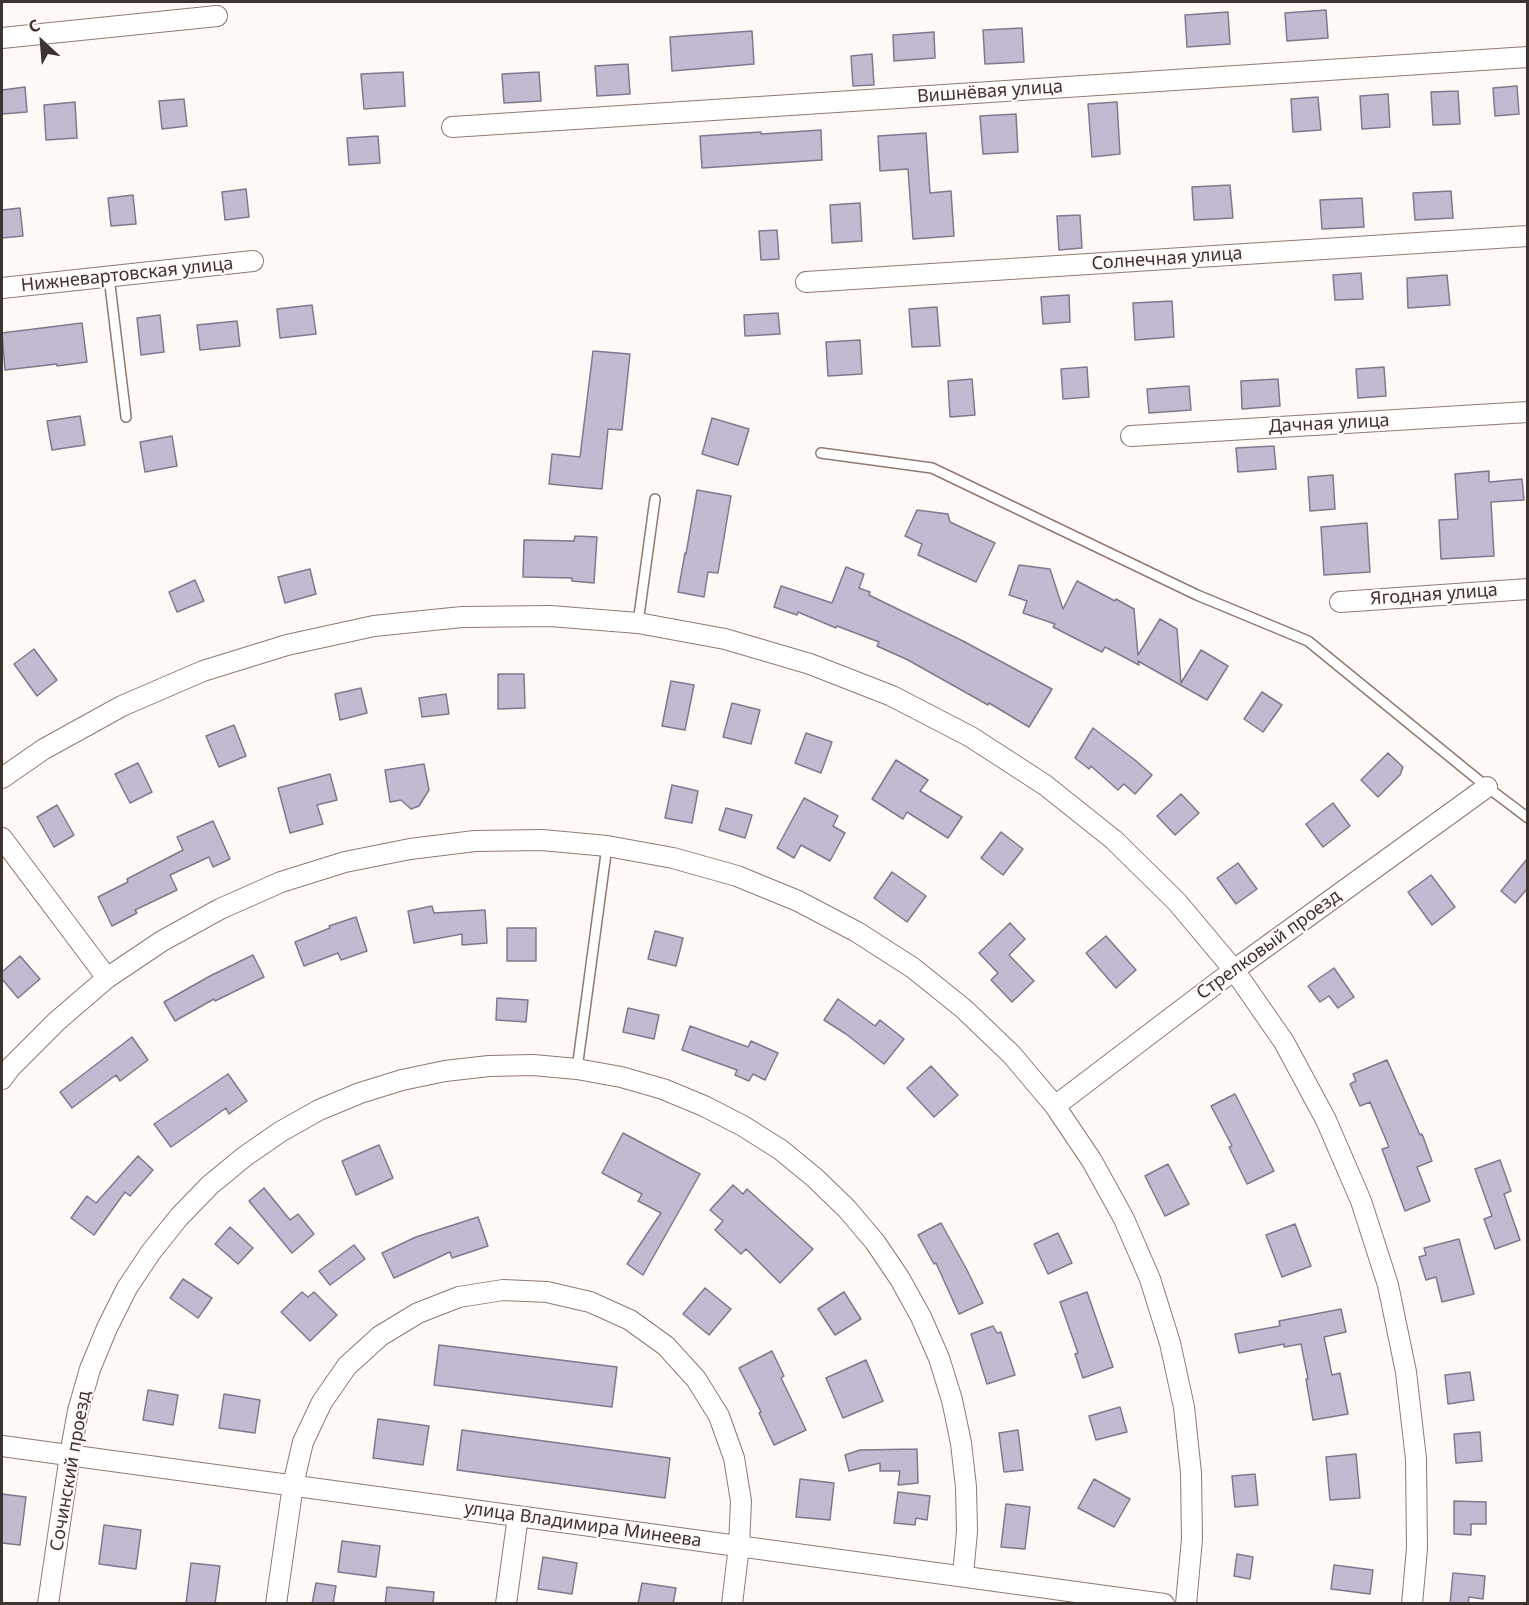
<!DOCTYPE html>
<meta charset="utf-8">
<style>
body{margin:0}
#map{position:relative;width:1529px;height:1605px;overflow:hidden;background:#fef8f6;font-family:"Noto Sans",sans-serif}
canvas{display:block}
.frame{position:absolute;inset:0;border:3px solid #3e342f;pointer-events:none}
.north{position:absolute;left:12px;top:12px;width:60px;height:60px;-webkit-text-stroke:4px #fef8f6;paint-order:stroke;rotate:334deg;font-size:16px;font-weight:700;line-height:24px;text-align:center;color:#3e342f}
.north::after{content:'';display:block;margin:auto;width:21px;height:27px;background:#3e342f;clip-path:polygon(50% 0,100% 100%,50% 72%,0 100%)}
</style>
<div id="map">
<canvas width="1529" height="1605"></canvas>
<div class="frame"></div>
<div class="north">С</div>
</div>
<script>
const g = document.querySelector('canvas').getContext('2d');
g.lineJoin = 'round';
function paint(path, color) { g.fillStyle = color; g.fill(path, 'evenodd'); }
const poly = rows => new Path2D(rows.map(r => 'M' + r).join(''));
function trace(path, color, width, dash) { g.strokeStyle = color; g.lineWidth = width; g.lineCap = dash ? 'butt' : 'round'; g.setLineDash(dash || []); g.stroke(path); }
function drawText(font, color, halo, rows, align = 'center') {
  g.font = font + ' "Noto Sans",sans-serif'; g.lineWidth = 4.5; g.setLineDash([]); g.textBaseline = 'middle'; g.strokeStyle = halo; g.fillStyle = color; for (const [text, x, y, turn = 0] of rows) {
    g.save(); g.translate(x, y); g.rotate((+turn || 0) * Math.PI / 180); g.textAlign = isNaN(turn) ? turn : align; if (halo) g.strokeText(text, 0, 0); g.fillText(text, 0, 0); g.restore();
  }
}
const building = poly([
 [1326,10,1328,38,1287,41,1285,13,1326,10],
 [1228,12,1230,44,1187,47,1185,15,1228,12],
 [1022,28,1024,62,985,64,983,30,1022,28],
 [752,31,754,64,672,71,670,37,752,31],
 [934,32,935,58,894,61,893,35,934,32],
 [872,54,874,85,853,86,851,56,872,54],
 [628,64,630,94,597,96,595,66,628,64],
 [403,72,405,106,364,109,361,74,403,72],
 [539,72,541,101,504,103,502,74,539,72],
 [1517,86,1519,114,1495,116,1493,88,1517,86],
 [25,87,27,112,2,114,2,90,25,87],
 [1458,91,1460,124,1433,125,1431,92,1458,91],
 [1388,94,1390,127,1362,129,1360,96,1388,94],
 [1318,97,1321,130,1293,132,1291,99,1318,97],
 [184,99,187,126,162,129,159,101,184,99],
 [75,102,77,138,46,140,44,105,75,102],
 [1117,102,1120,154,1092,157,1088,104,1117,102],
 [1016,114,1018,152,983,154,980,116,1016,114],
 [821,130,822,160,702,168,700,136,761,132,761,134,821,130],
 [926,133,930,193,951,191,954,236,913,239,908,169,880,171,878,136,926,133],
 [378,136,380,163,349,165,347,138,378,136],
 [1230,185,1233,218,1194,220,1192,187,1230,185],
 [246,189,249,217,225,220,222,192,246,189],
 [1451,191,1453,218,1415,220,1413,193,1451,191],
 [133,195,136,224,111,226,108,198,133,195],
 [1362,198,1364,227,1322,229,1320,200,1362,198],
 [860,203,862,241,832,243,830,205,860,203],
 [20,208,23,236,2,238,2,210,20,208],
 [1080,215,1082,248,1059,250,1057,216,1080,215],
 [777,230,779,259,761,260,759,231,777,230],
 [1361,273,1363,299,1335,300,1333,275,1361,273],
 [1447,275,1450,305,1408,308,1407,278,1447,275],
 [1069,295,1070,322,1043,324,1041,297,1069,295],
 [1172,301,1174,337,1135,340,1133,303,1172,301],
 [312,305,316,334,280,338,277,309,312,305],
 [937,307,940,346,912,347,909,309,937,307],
 [778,313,780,334,745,336,744,315,778,313],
 [160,315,164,352,141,355,137,318,160,315],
 [237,321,240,346,200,350,197,325,237,321],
 [82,323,87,362,57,366,57,364,5,370,2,333,82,323],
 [860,340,862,374,828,376,826,342,860,340],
 [593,351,630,354,622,430,608,429,602,489,549,484,552,454,580,457,593,351],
 [1087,367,1089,397,1063,399,1061,369,1087,367],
 [1384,367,1386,396,1358,398,1356,369,1384,367],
 [972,379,975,415,950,417,948,381,972,379],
 [1278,379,1280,406,1242,409,1241,381,1278,379],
 [1189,386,1191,410,1149,413,1147,389,1189,386],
 [80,416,85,445,52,450,47,421,80,416],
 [712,418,749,429,738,465,702,454,712,418],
 [172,436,177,466,145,472,140,442,172,436],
 [1274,446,1276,469,1238,472,1236,448,1274,446],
 [1489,471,1489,482,1522,479,1524,500,1491,502,1494,556,1441,559,1439,520,1458,519,1455,474,1489,471],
 [1333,475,1335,509,1310,511,1308,477,1333,475],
 [697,490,731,496,718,573,708,572,704,597,678,592,685,553,686,554,697,490],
 [917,510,948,514,950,522,995,543,976,582,918,555,922,544,905,536,917,510],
 [1367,523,1370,572,1324,575,1321,527,1367,523],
 [575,536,597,537,594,583,572,581,572,578,523,577,524,540,574,541,575,536],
 [1019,565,1050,569,1063,609,1077,581,1115,601,1116,599,1134,609,1138,655,1160,619,1177,629,1181,683,1201,650,1228,666,1207,700,1138,661,1139,665,1105,647,1102,652,1053,627,1055,624,1023,613,1027,601,1009,595,1019,565],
 [846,567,864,574,859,588,870,592,869,595,963,641,1052,689,1029,727,989,703,988,705,908,660,877,646,879,642,837,626,836,628,798,612,797,615,774,607,781,586,832,603,846,567],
 [310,569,316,594,285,603,278,577,310,569],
 [195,580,204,601,177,612,169,592,195,580],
 [34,649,57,680,37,696,14,664,34,649],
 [498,674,524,674,525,708,498,709,498,674],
 [671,681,694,685,685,730,662,726,671,681],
 [361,688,367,713,340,720,335,694,361,688],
 [1262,692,1282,705,1263,732,1244,719,1262,692],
 [446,694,449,714,422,717,419,698,446,694],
 [732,703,760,710,751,744,723,737,732,703],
 [234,725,246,756,219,767,206,736,234,725],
 [1093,728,1135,760,1152,775,1135,794,1124,784,1118,790,1091,766,1089,769,1075,758,1093,728],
 [806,733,832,742,821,773,795,763,806,733],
 [1388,753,1403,767,1400,775,1378,797,1361,780,1388,753],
 [896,760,928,780,920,791,962,817,948,838,907,812,903,819,872,799,896,760],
 [138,763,152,792,130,803,115,774,138,763],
 [424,764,429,790,419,806,411,809,401,800,390,802,385,770,424,764],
 [330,774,337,800,317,805,323,824,290,833,278,788,330,774],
 [672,785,698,791,692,823,665,818,672,785],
 [1181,794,1199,813,1175,835,1157,816,1181,794],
 [804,798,838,816,833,826,845,833,830,861,801,845,794,858,777,848,804,798],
 [1333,803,1350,826,1323,847,1306,824,1333,803],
 [57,805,74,835,54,847,37,817,57,805],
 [726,808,752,815,745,838,719,830,726,808],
 [213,821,230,859,213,867,209,857,170,875,177,890,135,910,137,913,112,926,98,897,128,882,127,879,183,850,177,837,213,821],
 [1001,832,1023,849,1003,875,981,858,1001,832],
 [1527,859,1527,889,1515,903,1501,891,1527,859],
 [1238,863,1257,889,1236,904,1217,878,1238,863],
 [892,872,926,896,907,922,874,898,892,872],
 [1431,875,1455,907,1432,925,1408,892,1431,875],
 [432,906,434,913,485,910,487,943,462,945,462,934,414,943,408,911,432,906],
 [356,917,367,951,341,960,338,953,304,966,295,942,330,928,329,926,356,917],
 [1010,923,1025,939,1009,955,1034,981,1012,1002,991,980,998,973,979,953,1010,923],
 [507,928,536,928,536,961,507,961,507,928],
 [655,931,683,938,676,966,648,959,655,931],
 [1106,936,1136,970,1116,988,1086,953,1106,936],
 [253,955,264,977,215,1001,214,999,175,1021,164,1002,210,976,253,955],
 [20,956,40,979,18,998,2,979,2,972,20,956],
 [1334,968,1354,997,1338,1008,1329,996,1320,1002,1308,986,1334,968],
 [497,998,528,1000,526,1022,496,1020,497,998],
 [838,999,875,1026,880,1020,904,1039,884,1064,846,1034,824,1020,838,999],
 [628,1008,659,1015,654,1039,623,1032,628,1008],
 [690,1026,748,1047,751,1041,778,1053,765,1080,753,1074,749,1081,735,1075,737,1070,682,1050,690,1026],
 [132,1037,148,1060,120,1081,116,1075,72,1108,60,1092,132,1037],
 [1387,1060,1420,1135,1422,1134,1432,1161,1417,1167,1430,1201,1405,1211,1382,1149,1389,1147,1370,1102,1360,1106,1350,1084,1356,1081,1353,1074,1387,1060],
 [931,1066,958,1095,934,1117,907,1088,931,1066],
 [228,1074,247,1101,229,1114,226,1108,171,1147,154,1124,228,1074],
 [1235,1094,1274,1171,1247,1184,1229,1147,1232,1146,1211,1106,1235,1094],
 [623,1133,700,1174,643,1275,627,1264,661,1213,638,1201,642,1194,602,1173,623,1133],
 [379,1145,393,1178,356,1195,342,1161,379,1145],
 [138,1156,153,1170,130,1196,125,1192,94,1235,71,1218,87,1196,96,1203,138,1156],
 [1500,1160,1511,1191,1504,1194,1520,1240,1495,1249,1484,1219,1492,1216,1475,1169,1500,1160],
 [1168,1164,1189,1204,1165,1216,1145,1176,1168,1164],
 [733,1185,743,1194,747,1189,813,1249,780,1283,746,1249,741,1254,715,1230,723,1221,710,1210,733,1185],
 [264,1188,290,1220,298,1214,314,1234,292,1253,249,1201,264,1188],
 [478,1217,488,1246,452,1258,450,1252,394,1278,382,1253,416,1237,478,1217],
 [941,1223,967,1270,983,1303,959,1314,936,1263,934,1264,918,1235,941,1223],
 [1295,1224,1311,1266,1282,1277,1266,1235,1295,1224],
 [230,1227,253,1248,238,1264,215,1244,230,1227],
 [1058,1233,1072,1263,1048,1274,1034,1244,1058,1233],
 [1459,1239,1474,1294,1442,1302,1436,1277,1426,1280,1419,1257,1426,1255,1424,1248,1459,1239],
 [354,1245,365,1259,330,1285,319,1271,354,1245],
 [183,1279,212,1298,198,1318,170,1298,183,1279],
 [705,1288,731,1309,709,1335,683,1314,705,1288],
 [302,1292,308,1297,314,1292,337,1315,310,1341,281,1312,302,1292],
 [844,1292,861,1319,835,1335,818,1309,844,1292],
 [1087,1292,1113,1367,1083,1378,1075,1354,1078,1353,1060,1302,1087,1292],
 [1341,1309,1346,1332,1324,1337,1332,1375,1340,1373,1348,1414,1313,1420,1306,1379,1308,1379,1301,1344,1284,1347,1284,1344,1239,1353,1235,1334,1280,1326,1279,1321,1341,1309],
 [993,1326,997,1333,1001,1332,1015,1375,987,1384,971,1334,993,1326],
 [439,1345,617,1367,612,1407,434,1385,439,1345],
 [772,1351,784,1376,781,1378,806,1430,774,1445,759,1413,761,1412,739,1368,772,1351],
 [866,1360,883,1401,843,1418,826,1378,866,1360],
 [1470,1372,1474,1400,1448,1404,1445,1375,1470,1372],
 [148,1390,178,1395,173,1425,143,1420,148,1390],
 [224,1394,260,1400,255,1433,219,1428,224,1394],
 [1120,1407,1127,1432,1096,1440,1089,1416,1120,1407],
 [378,1419,429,1426,423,1465,373,1458,378,1419],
 [462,1430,670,1458,665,1498,457,1470,462,1430],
 [1018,1430,1023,1470,1004,1472,999,1433,1018,1430],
 [1480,1432,1482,1461,1456,1463,1454,1434,1480,1432],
 [917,1449,918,1483,898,1485,900,1471,880,1471,880,1463,849,1471,845,1455,860,1450,917,1449],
 [1356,1454,1360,1498,1330,1500,1326,1457,1356,1454],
 [1255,1474,1258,1505,1235,1507,1232,1476,1255,1474],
 [800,1479,834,1483,830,1520,796,1517,800,1479],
 [1094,1479,1130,1499,1114,1527,1078,1508,1094,1479],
 [898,1492,930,1496,927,1520,916,1518,915,1525,894,1523,898,1492],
 [2,1494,26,1497,20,1545,2,1543,2,1494],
 [1454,1501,1486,1502,1486,1524,1471,1524,1471,1535,1454,1534,1454,1501],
 [1006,1504,1030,1507,1025,1549,1001,1547,1006,1504],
 [104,1525,141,1530,136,1569,99,1564,104,1525],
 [342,1541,380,1546,376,1577,338,1572,342,1541],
 [1237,1554,1253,1557,1250,1579,1234,1576,1237,1554],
 [543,1557,577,1563,572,1594,538,1589,543,1557],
 [191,1563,220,1566,215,1604,186,1604,191,1563],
 [1334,1565,1373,1570,1370,1594,1331,1589,1334,1565],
 [1453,1573,1485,1576,1483,1599,1469,1597,1468,1604,1450,1604,1453,1573],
 [316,1583,336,1586,333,1604,312,1604,316,1583],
 [642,1583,676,1588,673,1604,638,1604,642,1583],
 [387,1587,434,1592,433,1604,385,1604,387,1587]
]);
paint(building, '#c2bad1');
trace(building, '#80788d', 1.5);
const service = poly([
 [109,277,126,417],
 [821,453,932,468,1197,595,1308,641,1487,787,1528,818],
 [638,623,655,499],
 [577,1069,607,846]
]);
const minor = poly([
 [2,38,217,16],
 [452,127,1528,57],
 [806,282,1528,236],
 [2,288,253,261],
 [1131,436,1528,412],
 [1340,602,1528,589],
 [2,778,44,749,122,706,203,671,287,645,374,626,462,617,550,616,638,623,725,639,810,664,892,696,971,737,1045,785,1114,840,1177,902,1234,970,1284,1042,1326,1120,1361,1201,1388,1285,1406,1372,1416,1459,1417,1548,1412,1604],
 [2,838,107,978],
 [2,1079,10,1068,57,1021,107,978,162,941,220,909,281,882,345,862,410,849,475,841,542,840,607,846,673,858,737,876,798,901,857,932,913,968,964,1009,1012,1055,1055,1106,1092,1161,1124,1219,1150,1279,1170,1343,1184,1407,1191,1473,1192,1539,1186,1604],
 [1055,1106,1234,970,1487,787],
 [2,1446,1164,1604],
 [48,1604,70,1455,78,1411,90,1369,107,1328,127,1288,151,1252,179,1217,210,1185,244,1157,280,1132,319,1110,360,1093,402,1080,445,1071,489,1066,533,1065,577,1069,621,1077,663,1089,704,1106,743,1126,781,1150,815,1178,847,1209,875,1242,900,1279,921,1317,939,1358,952,1400,961,1443,966,1487,967,1531,963,1576],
 [276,1604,293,1485,303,1442,322,1402,347,1366,380,1336,418,1313,459,1297,503,1290,547,1292,590,1302,630,1320,666,1346,696,1379,719,1416,734,1458,741,1501,739,1546,732,1604],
 [506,1604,518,1516]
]);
trace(service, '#90796e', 12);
trace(minor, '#90796e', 22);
trace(service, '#fff', 9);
trace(minor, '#fff', 20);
drawText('18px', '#3e342f', '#fef8f6', [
 ["Вишнёвая улица",990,92,-4],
 ["Солнечная улица",1167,259,-4],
 ["Нижневартовская улица",127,275,-6],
 ["Дачная улица",1329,424,-3],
 ["Ягодная улица",1434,595,-4],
 ["Стрелковый проезд",1269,945,-36],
 ["Сочинский проезд",71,1471,-80],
 ["улица Владимира Минеева",583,1525,8]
]);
</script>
